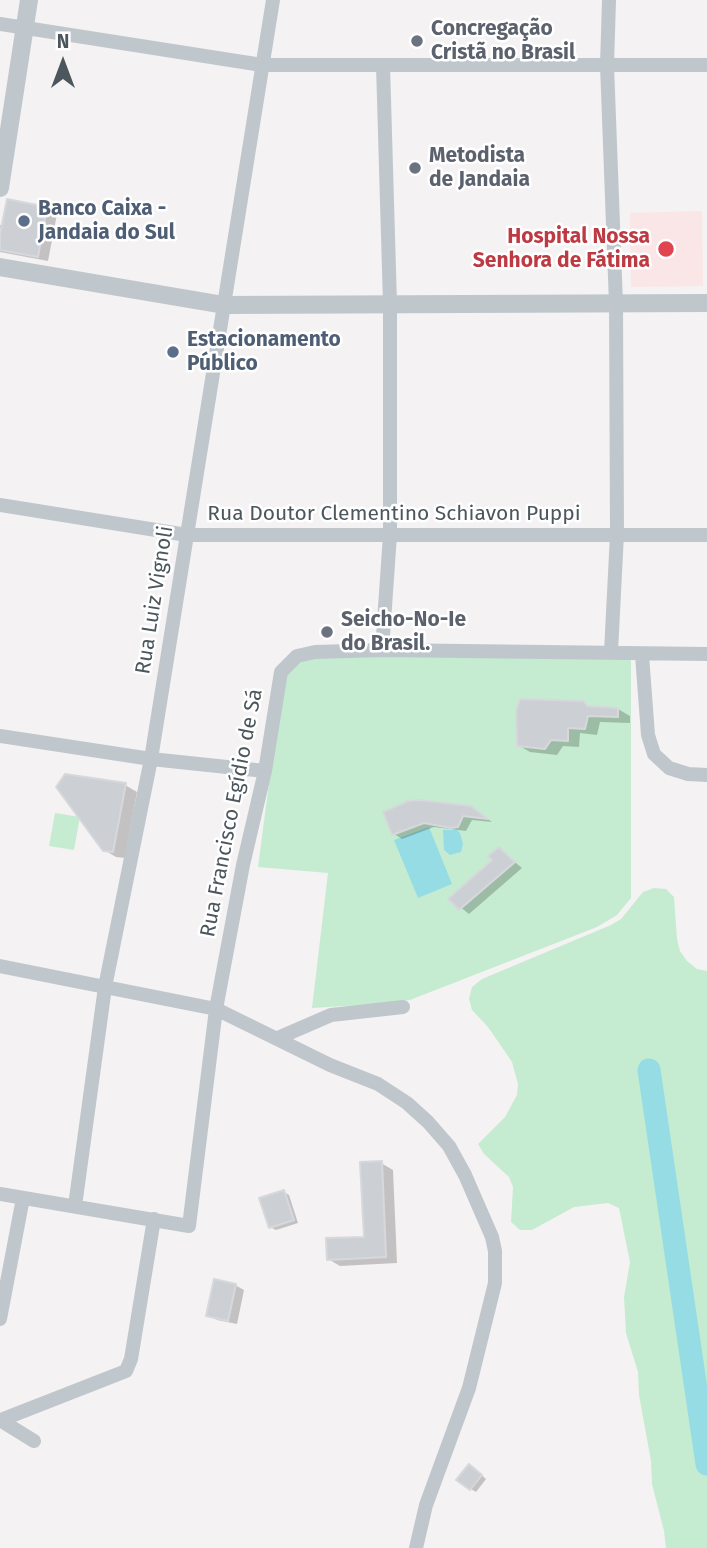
<!DOCTYPE html>
<meta charset="utf-8">
<style>
body{margin:0}
#map{position:relative;width:707px;height:1548px;overflow:hidden;background:#f4f2f2;font-family:"Fira Sans",sans-serif}
canvas{display:block}
.north{position:absolute;left:28px;top:28px;width:70px;height:70px;-webkit-text-stroke:5px #fff;paint-order:stroke;rotate:0deg;font-size:19px;font-weight:700;line-height:28px;text-align:center;color:#4b565d}
.north::after{content:'';display:block;margin:auto;width:24px;height:32px;background:#4b565d;clip-path:polygon(50% 0,100% 100%,50% 72%,0 100%)}
</style>
<div id="map">
<canvas width="707" height="1548"></canvas>
<div class="north">N</div>
</div>
<script>
const g = document.querySelector('canvas').getContext('2d');
g.lineJoin = 'round';
function paint(path, color) { g.fillStyle = color; g.fill(path, 'evenodd'); }
const poly = rows => new Path2D(rows.map(r => 'M' + r).join(''));
function trace(path, color, width, dash) { g.strokeStyle = color; g.lineWidth = width; g.lineCap = dash ? 'butt' : 'round'; g.setLineDash(dash || []); g.stroke(path); }
function drawText(font, color, halo, rows, align = 'center') {
  g.font = font + ' "Fira Sans",sans-serif'; g.lineWidth = 5; g.setLineDash([]); g.textBaseline = 'middle'; g.strokeStyle = halo; g.fillStyle = color; for (const [text, x, y, turn = 0] of rows) {
    g.save(); g.translate(x, y); g.rotate((+turn || 0) * Math.PI / 180); g.textAlign = isNaN(turn) ? turn : align; if (halo) g.strokeText(text, 0, 0); g.fillText(text, 0, 0); g.restore();
  }
}
paint(poly([
 [702,211,703,286,631,287,630,213]
]), '#fae6e6');
paint(poly([
 [318,655,631,655,631,898,617,915,597,927,410,1000,377,1004,312,1008,328,873,258,867,283,677,300,660],
 [55,813,80,817,74,850,49,846],
 [654,888,666,889,674,897,677,939,680,951,687,961,697,969,707,971,707,1548,666,1548,664,1531,652,1484,651,1461,639,1395,638,1372,626,1333,624,1297,630,1262,619,1208,608,1203,574,1207,532,1230,520,1230,511,1222,513,1187,509,1177,484,1154,478,1144,505,1117,517,1095,518,1084,512,1062,488,1027,472,1010,469,999,472,987,482,979,611,925,621,919,643,892]
]), '#c5ecd0');
paint(poly([
 [429,827,452,884,418,898,394,840],
 [443,830,457,830,460,833,463,844,461,852,450,855,444,850]
]), '#96dce5');
paint(poly([
 [8,201,47,209,57,214,48,261,0,252,0,225,3,225],
 [583,703,593,708,618,709,630,716,630,723,600,722,597,735,580,733,579,747,563,746,557,755,530,752,518,745],
 [125,785,137,792,125,858,116,857,104,850],
 [471,807,492,822,472,820,466,831,434,827,402,839,394,834,386,813],
 [499,849,522,868,469,914,450,899,494,861],
 [381,1163,393,1170,397,1263,340,1266,328,1259,365,1238],
 [284,1192,289,1195,298,1223,276,1230,270,1227],
 [235,1285,244,1290,237,1324,217,1320,208,1315],
 [475,1469,486,1479,476,1492,471,1489]
]), '#0003');
trace(poly([
 [649,1070,707,1464]
]), '#96dce5', 23);
const building = poly([
 [7,199,47,207,38,257,0,250,0,234,7,199],
 [520,699,584,701,587,706,618,708,618,717,588,716,585,729,568,728,568,741,551,740,545,749,517,746,516,711,520,699],
 [65,774,126,783,113,852,103,851,56,787,65,774],
 [420,800,471,806,488,819,463,816,458,827,451,828,424,823,392,835,383,812,408,801,420,800],
 [499,847,515,862,459,910,448,899,492,860,488,856,499,847],
 [382,1161,386,1257,327,1260,326,1238,364,1237,360,1162,382,1161],
 [284,1190,294,1220,269,1228,259,1198,284,1190],
 [214,1279,236,1284,228,1321,206,1316,214,1279],
 [469,1464,482,1475,470,1490,456,1480,469,1464]
]);
paint(building, '#cccfd3');
trace(building, '#d6d8dc', 2);
trace(poly([
 [609,0,607,65,616,304,617,534,611,652],
 [0,24,262,65,707,65],
 [0,505,187,535,707,535],
 [382,650,390,535,390,304,383,65],
 [642,655,648,735,654,754,669,768,688,774,707,775],
 [0,736,151,759,265,771],
 [0,966,216,1009,330,1065,378,1084,407,1103,428,1122,449,1146,465,1175,492,1237,495,1251,495,1283,469,1388,426,1505,416,1548],
 [278,1038,331,1015,403,1007],
 [0,1194,189,1226,216,1009,243,865,265,771,281,672,297,656,315,652,382,650,707,654],
 [75,1206,105,987,151,759,273,0],
 [0,1319,23,1198],
 [0,1420,34,1441],
 [1,1420,126,1371,131,1359,154,1219]
]), '#bfc7cd', 14);
trace(poly([
 [0,188,29,0],
 [0,267,224,305,707,303]
]), '#bfc7cd', 18);
for (const [x, y, r, color] of [
 [417,41,7,"#6b7280"],
 [415,168,7,"#6b7280"],
 [24,221,7,"#5c6f8a"],
 [666,249,9,"#e0444e"],
 [173,352,7,"#5c6f8a"],
 [327,632,7,"#6b7280"]
]) { const dot = new Path2D(); dot.arc(x, y, r, 0, 2 * Math.PI); g.fillStyle = color; g.fill(dot); trace(dot, '#fff', 2.5); }
drawText('bold 21px', '#5b616d', '#fff', [
 ["Concregação",431,29],
 ["Cristã no Brasil",431,53],
 ["Metodista",429,156],
 ["de Jandaia",429,180],
 ["Seicho-No-Ie",341,620],
 ["do Brasil.",341,644]
], 'left');
drawText('bold 21px', '#4e5e75', '#fff', [
 ["Banco Caixa -",38,209],
 ["Jandaia do Sul",38,233],
 ["Estacionamento",187,340],
 ["Público",187,364]
], 'left');
drawText('bold 21px', '#be3a42', '#fff', [
 ["Hospital Nossa",650,237],
 ["Senhora de Fátima",650,261]
], 'right');
drawText('21px', '#4b565d', '#fff', [
 ["Rua Doutor Clementino Schiavon Puppi",394,514],
 ["Rua Luiz Vignoli",155,600,-81],
 ["Rua Francisco Egídio de Sá",232,813,-79]
]);
</script>
